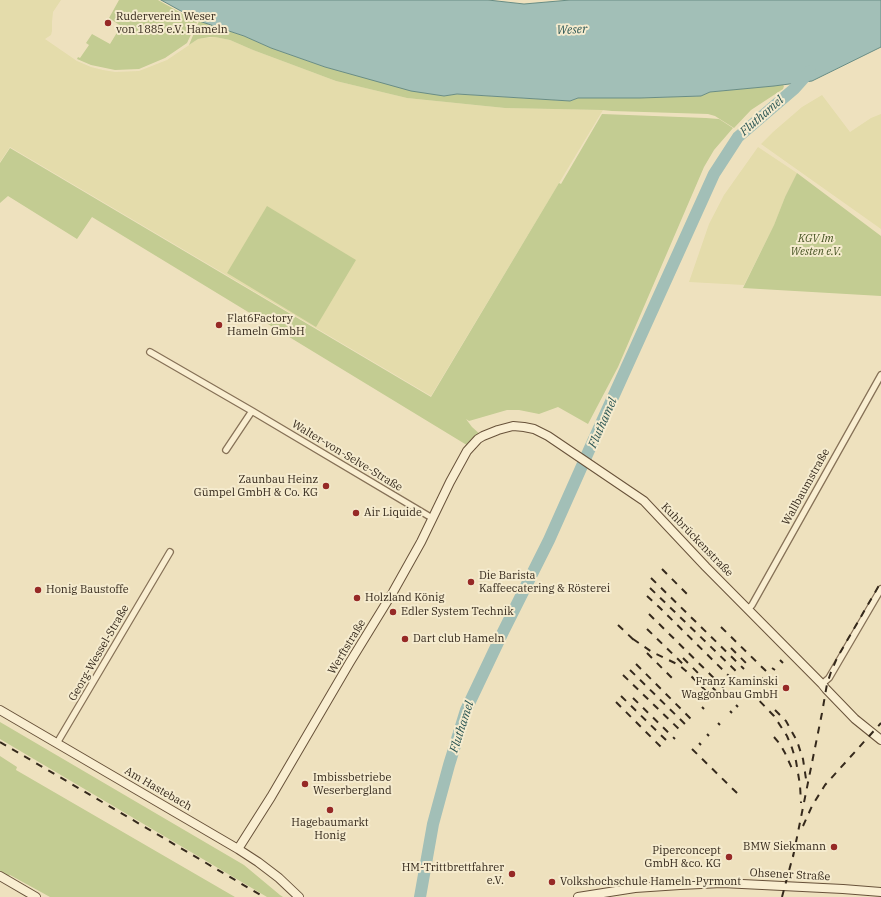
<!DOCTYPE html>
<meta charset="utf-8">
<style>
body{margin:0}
canvas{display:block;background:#eee1be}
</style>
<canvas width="881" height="897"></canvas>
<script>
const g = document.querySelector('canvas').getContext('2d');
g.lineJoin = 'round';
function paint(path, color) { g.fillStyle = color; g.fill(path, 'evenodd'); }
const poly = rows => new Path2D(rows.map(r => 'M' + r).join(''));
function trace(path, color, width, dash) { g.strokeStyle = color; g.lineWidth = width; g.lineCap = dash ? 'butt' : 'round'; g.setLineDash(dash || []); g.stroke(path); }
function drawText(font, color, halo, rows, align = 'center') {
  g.font = font + ' "IBM Plex Serif",serif'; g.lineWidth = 4; g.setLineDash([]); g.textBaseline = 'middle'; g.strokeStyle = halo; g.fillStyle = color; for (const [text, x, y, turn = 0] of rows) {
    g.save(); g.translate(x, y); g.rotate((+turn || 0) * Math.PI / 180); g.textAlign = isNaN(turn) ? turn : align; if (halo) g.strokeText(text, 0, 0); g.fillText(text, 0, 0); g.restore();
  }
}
paint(poly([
 [0,0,61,0,53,12,52,22,52,31,51,35,45,39,77,61,91,67,103,70,115,72,139,71,167,60,198,39,215,37,230,40,253,50,336,81,407,98,505,108,603,110,431,396,10,147,0,162],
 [822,95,850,132,871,118,881,114,881,229,761,144,773,132,802,107],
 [758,147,797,173,785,197,774,225,744,285,689,282,709,224,724,195]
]), '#e4dcab');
paint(poly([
 [119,0,158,0,197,22,187,43,165,58,139,69,115,70,91,65,77,59,78,57,80,58,89,45,86,43,92,34,110,44,121,26,109,18],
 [199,21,244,36,271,48,325,67,444,96,457,94,570,101,578,98,640,98,701,96,710,92,783,85,784,86,783,89,751,110,734,128,715,116,708,114,612,111,602,110,505,108,407,98,336,81,253,50,230,40,215,37,210,37,198,39,189,45],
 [602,114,706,118,719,119,733,128,714,150,704,167,618,367,588,424,558,407,539,414,519,410,507,410,469,421,466,419,472,427,482,436,470,447,92,217,77,239,8,196,0,203,0,163,10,148,431,397,559,183,561,184],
 [797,173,881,236,881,296,743,288,774,225,785,197],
 [267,206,356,260,316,327,227,273],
 [0,722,244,865,280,895,283,897,267,897,0,739],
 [0,756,17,767,16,770,235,897,50,897,10,875,6,880,0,876]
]), '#c3cc92');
const water = poly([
 [161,0,488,0,524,4,570,0,881,0,881,47,812,81,774,86,710,92,701,96,640,98,578,98,570,101,457,94,444,96,411,91,325,67,271,48,244,36,199,21,161,0]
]);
paint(water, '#a2bfb7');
trace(water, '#698d85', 1);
trace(poly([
 [420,897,433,824,449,765,466,710,503,632,549,540,590,448,714,174,738,137,794,89,810,71]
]), '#a2bfb7', 12);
const street = poly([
 [150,352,252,411,432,518],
 [226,450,252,411],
 [748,609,752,605,881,375],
 [822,684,829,678,881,589],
 [57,743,170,552]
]);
const secondary = poly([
 [0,710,238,849,258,862,279,878,299,897],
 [238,849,271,797,350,662,393,592,421,542,450,482,467,451,478,439,483,436,498,430,513,426,524,427,534,429,548,436,644,501,706,567,822,684,826,689,855,719,881,740],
 [0,876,36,897],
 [578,897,635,888,680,885,722,883,843,889,881,892]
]);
trace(street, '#867157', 8);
trace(secondary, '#68523a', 10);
trace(street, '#f9eed1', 5.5);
trace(secondary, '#f9eed1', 8);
trace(poly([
 [662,569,689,596],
 [651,578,744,669],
 [650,588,739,674],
 [647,596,659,607,733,680],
 [649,614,725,689],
 [618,625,636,642],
 [721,627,770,675],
 [647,629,684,665],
 [633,639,652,652,679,665,686,671,714,699],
 [731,648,748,665],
 [647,653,674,680],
 [683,658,719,694],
 [780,660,783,663],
 [636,664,693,721],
 [772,668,775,670],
 [630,670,687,726],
 [623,675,682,732],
 [762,678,764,680],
 [750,691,774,716,787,736,792,748,796,761,800,785,801,803],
 [621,696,670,744],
 [633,698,675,739],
 [616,702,664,750],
 [736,705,738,707],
 [702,707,704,709],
 [775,710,786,721,797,741,803,759,806,779],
 [730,711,732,713],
 [718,723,720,725],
 [707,734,709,736],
 [774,737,780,744,785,753,794,773],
 [0,742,264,897],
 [699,743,701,745],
 [692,749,738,794],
 [803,826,812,806,825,785,881,723],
 [793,857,822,713,827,684,831,672,837,658,881,582],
 [782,897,794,852]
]), '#35291c', 2, [7, 7]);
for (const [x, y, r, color] of [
 [108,23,4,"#962926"],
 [219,325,4,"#962926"],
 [326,486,4,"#962926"],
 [356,513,4,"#962926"],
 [471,582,4,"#962926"],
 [38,590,4,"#962926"],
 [357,598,4,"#962926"],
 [393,612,4,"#962926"],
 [405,639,4,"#962926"],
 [786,688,4,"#962926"],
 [305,784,4,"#962926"],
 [330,810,4,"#962926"],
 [834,847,4,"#962926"],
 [729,857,4,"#962926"],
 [512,874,4,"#962926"],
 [552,882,4,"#962926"]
]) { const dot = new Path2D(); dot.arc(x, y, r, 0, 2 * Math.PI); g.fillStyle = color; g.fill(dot); trace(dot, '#f5ebce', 1.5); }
drawText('11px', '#35291c', '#f5ebce', [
 ["Ruderverein Weser",116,17],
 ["von 1885 e.V. Hameln",116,30],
 ["Flat6Factory",227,319],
 ["Hameln GmbH",227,332],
 ["Zaunbau Heinz",318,480,"right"],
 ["Gümpel GmbH & Co. KG",318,493,"right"],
 ["Air Liquide",364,513],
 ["Die Barista",479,576],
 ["Kaffeecatering & Rösterei",479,589],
 ["Honig Baustoffe",46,590],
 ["Holzland König",365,598],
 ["Edler System Technik",401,612],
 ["Dart club Hameln",413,639],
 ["Franz Kaminski",778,682,"right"],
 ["Waggonbau GmbH",778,695,"right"],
 ["Imbissbetriebe",313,778],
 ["Weserbergland",313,791],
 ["Hagebaumarkt",330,823,"center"],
 ["Honig",330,836,"center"],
 ["BMW Siekmann",826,847,"right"],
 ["Piperconcept",721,851,"right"],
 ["GmbH &co. KG",721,864,"right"],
 ["HM-Trittbrettfahrer",504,868,"right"],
 ["e.V.",504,881,"right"],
 ["Volkshochschule Hameln-Pyrmont",560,882]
], 'left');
drawText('italic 11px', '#455222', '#f5ebce', [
 ["KGV Im",816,239],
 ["Westen e.V.",816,252]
]);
drawText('11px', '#35291c', '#f5ebce', [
 ["Walter-von-Selve-Straße",347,456,31],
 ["Wallbaumstraße",806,487,-61],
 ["Kuhbrückenstraße",697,540,46],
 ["Werftstraße",347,647,-59],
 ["Georg-Wessel-Straße",99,653,-60],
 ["Am Hastebach",158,789,30],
 ["Ohsener Straße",790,875,3]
]);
drawText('italic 12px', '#2b5654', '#f5ebce', [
 ["Weser",572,30,-2],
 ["Fluthamel",762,116,-41],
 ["Fluthamel",603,423,-66],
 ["Fluthamel",462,727,-72]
]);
</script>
